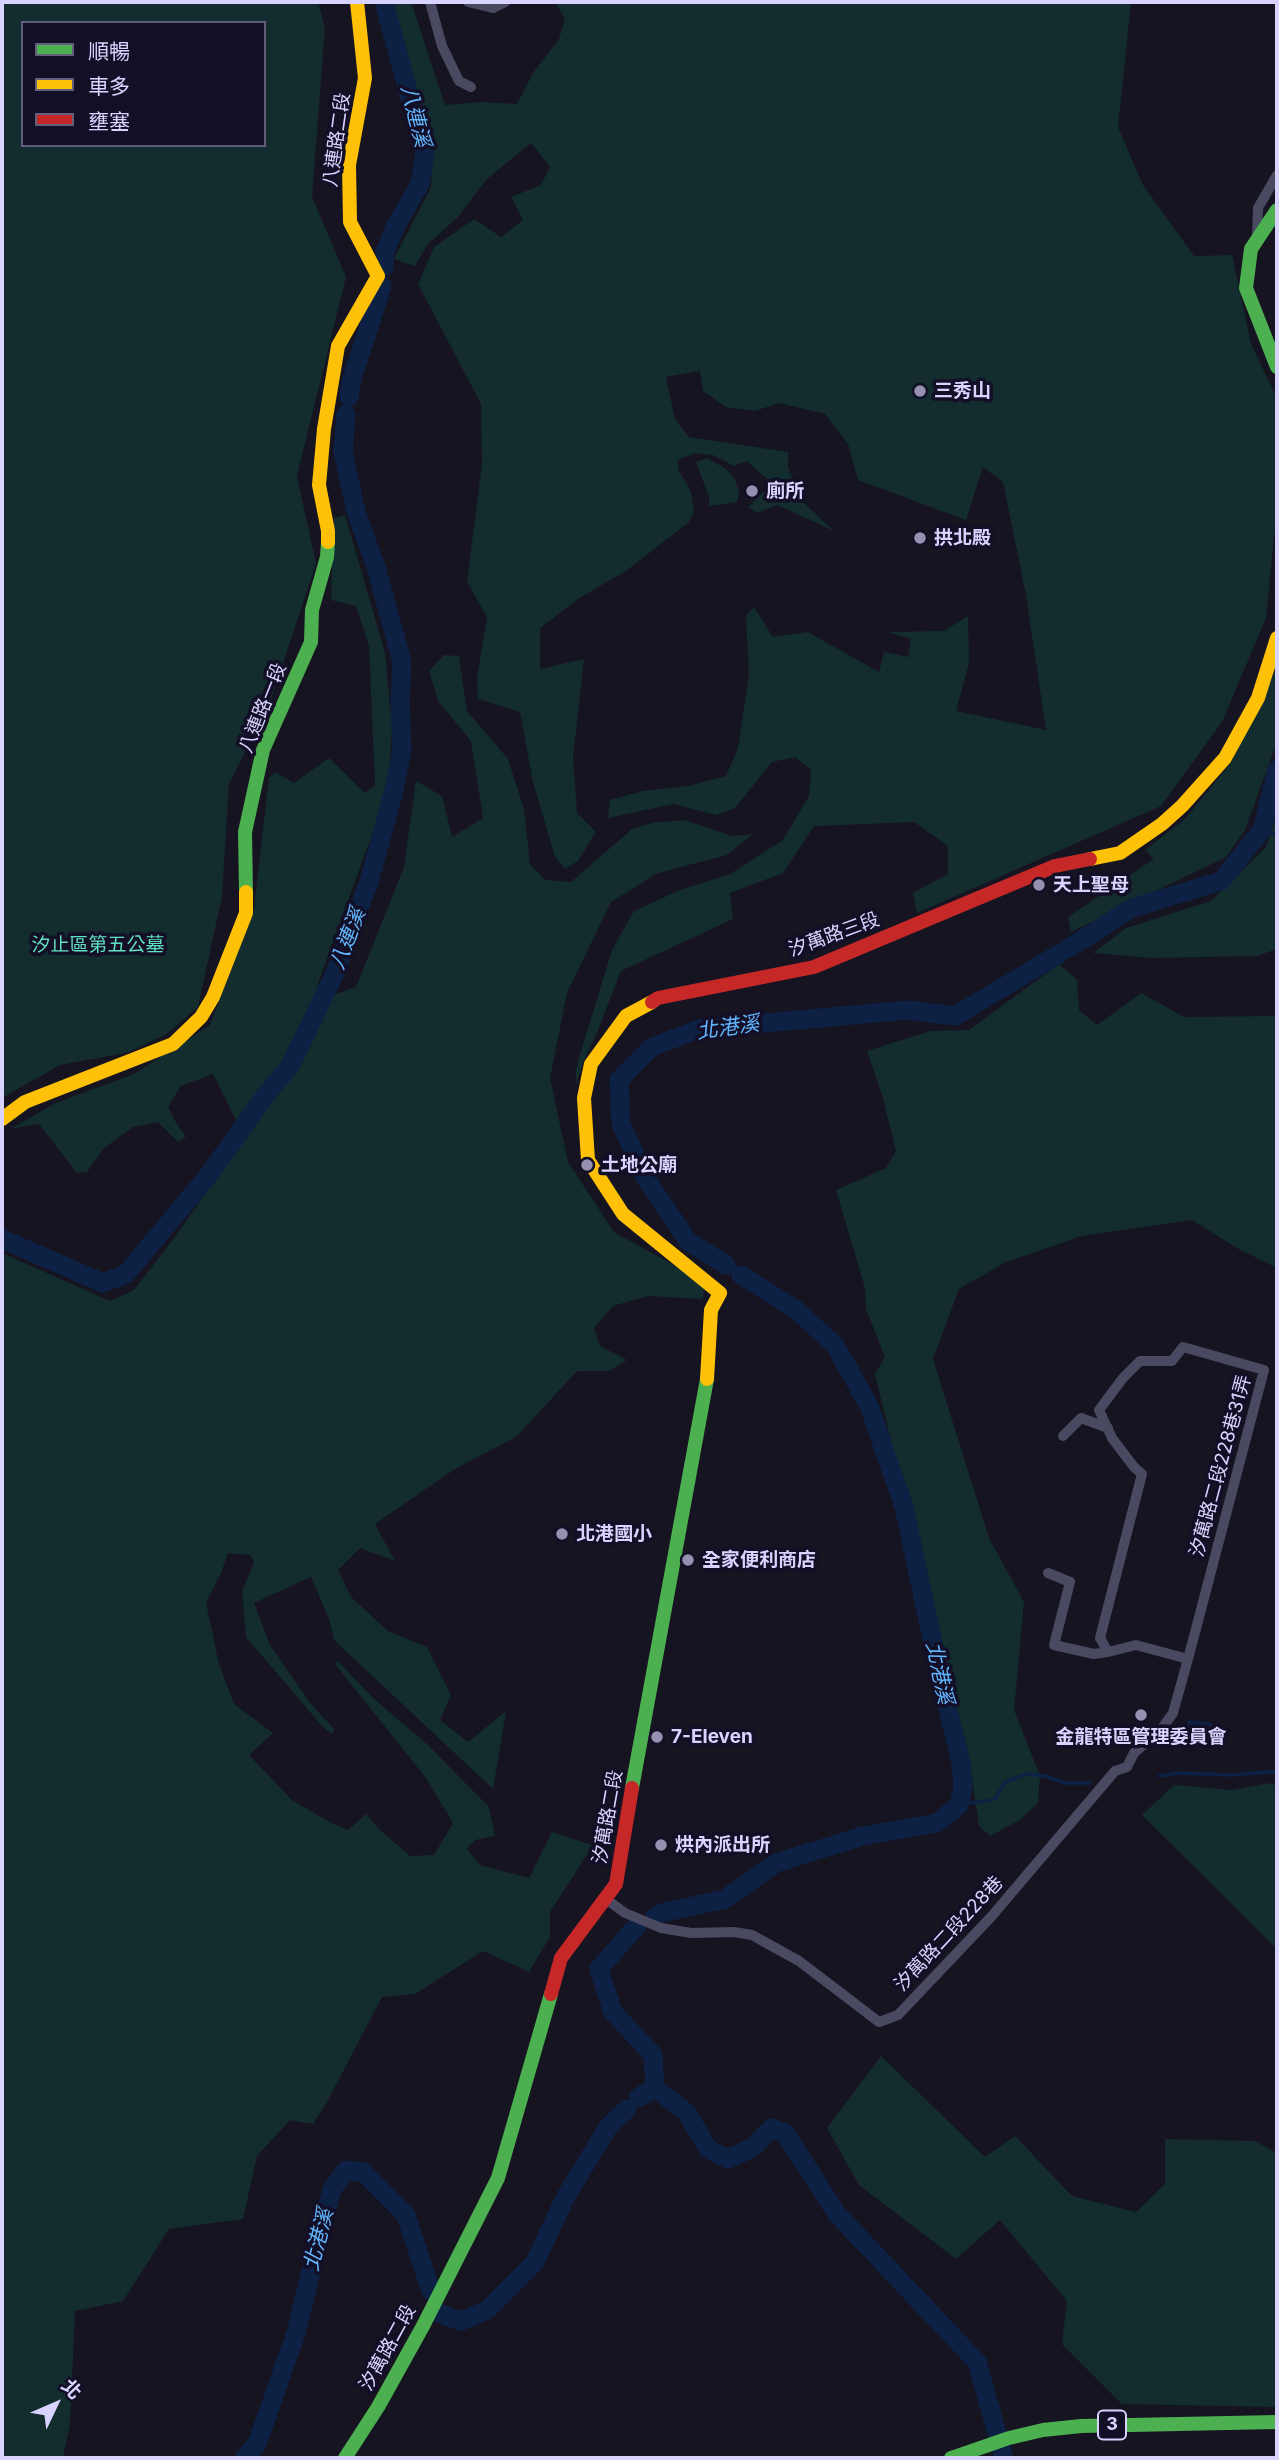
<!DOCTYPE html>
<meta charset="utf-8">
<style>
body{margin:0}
#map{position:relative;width:1279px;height:2460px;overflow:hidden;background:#161421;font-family:Inter,"Noto Sans TC",sans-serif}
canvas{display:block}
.frame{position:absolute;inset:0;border:4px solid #d9d4ff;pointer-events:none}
.legend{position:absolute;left:21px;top:21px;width:245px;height:126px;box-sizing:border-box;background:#130f26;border:2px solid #625e7d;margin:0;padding:9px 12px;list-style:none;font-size:21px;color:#d9d4ff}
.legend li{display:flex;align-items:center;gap:14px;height:35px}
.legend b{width:35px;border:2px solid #625e7d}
.north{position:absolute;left:21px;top:2369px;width:70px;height:70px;-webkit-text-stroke:5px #130f26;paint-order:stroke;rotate:46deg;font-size:19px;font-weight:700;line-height:28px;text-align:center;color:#d9d4ff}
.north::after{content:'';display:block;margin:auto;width:24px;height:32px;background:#d9d4ff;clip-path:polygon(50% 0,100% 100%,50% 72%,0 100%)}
</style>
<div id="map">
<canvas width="1279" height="2460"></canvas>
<div class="frame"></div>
<ul class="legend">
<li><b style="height:9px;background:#4caf50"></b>順暢</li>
<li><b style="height:9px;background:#ffc107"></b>車多</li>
<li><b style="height:9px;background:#c62828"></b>壅塞</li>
</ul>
<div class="north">北</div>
</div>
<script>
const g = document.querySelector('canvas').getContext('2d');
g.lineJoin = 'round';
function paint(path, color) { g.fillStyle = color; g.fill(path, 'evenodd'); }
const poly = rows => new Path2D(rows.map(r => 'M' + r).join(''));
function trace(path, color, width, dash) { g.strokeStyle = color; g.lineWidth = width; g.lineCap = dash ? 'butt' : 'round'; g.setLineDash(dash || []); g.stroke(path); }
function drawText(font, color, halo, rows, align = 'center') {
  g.font = font + ' Inter,"Noto Sans TC",sans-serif'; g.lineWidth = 7; g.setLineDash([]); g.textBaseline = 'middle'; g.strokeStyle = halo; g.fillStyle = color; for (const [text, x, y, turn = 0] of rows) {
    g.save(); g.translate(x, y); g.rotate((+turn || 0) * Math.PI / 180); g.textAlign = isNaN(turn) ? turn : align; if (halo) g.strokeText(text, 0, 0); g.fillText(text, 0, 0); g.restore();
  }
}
paint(poly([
 [2,2,318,2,325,28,312,197,346,277,297,476,316,564,270,702,229,784,222,896,198,1007,165,1035,126,1053,60,1065,2,1098],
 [23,23,264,23,264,145,23,145],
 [392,2,411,2,445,105,481,102,517,104,533,73,559,39,565,19,555,2,1131,2,1118,127,1143,185,1194,256,1232,255,1251,344,1277,398,1277,506,1266,618,1222,722,1161,806,917,913,913,893,948,874,948,846,914,822,814,826,783,873,730,893,733,919,621,971,596,1035,584,1060,576,1085,576,1071,579,1058,612,950,634,911,680,890,730,874,783,840,809,796,811,770,795,757,772,762,735,808,716,815,673,804,608,818,610,800,643,791,688,786,726,776,738,748,749,675,746,616,754,607,773,637,808,632,879,672,884,652,908,657,911,639,888,632,944,631,968,616,969,663,956,711,1046,730,1026,595,1003,482,983,467,966,520,858,480,848,444,825,414,779,403,755,411,726,407,703,391,700,371,666,377,675,419,689,437,788,452,788,466,794,483,791,491,834,531,777,505,757,513,748,507,772,484,747,461,734,466,713,455,695,453,678,460,678,469,691,492,694,511,689,522,626,571,581,597,540,628,540,669,584,659,573,757,577,813,596,832,578,861,565,869,555,857,533,782,520,712,478,699,477,679,487,617,467,582,482,464,481,404,418,284,434,247,474,219,501,237,523,220,511,197,541,185,550,167,531,143,486,180,458,217,427,245,415,266,394,259,431,187,433,146],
 [707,458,726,469,735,479,739,493,737,502,709,506,709,497,696,462],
 [345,515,385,653,392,728,388,791,317,986,333,995,356,987,404,867,416,781,442,796,452,837,483,818,471,741,438,701,429,671,444,655,459,656,467,711,508,759,524,809,530,864,545,880,571,882,632,829,652,823,685,820,732,836,753,834,727,855,658,873,611,902,567,993,550,1078,568,1162,614,1232,688,1273,704,1287,703,1299,648,1296,613,1306,594,1328,600,1346,627,1360,609,1371,577,1371,516,1437,455,1469,375,1524,395,1561,360,1548,338,1570,351,1597,388,1631,427,1647,451,1695,440,1720,468,1742,506,1711,493,1789,334,1640,329,1619,311,1577,254,1603,270,1645,310,1703,334,1729,332,1734,322,1726,246,1637,242,1591,254,1562,250,1555,228,1553,221,1573,206,1603,219,1664,234,1704,273,1733,249,1755,292,1800,331,1823,348,1830,366,1814,380,1830,410,1856,434,1855,453,1823,426,1778,335,1664,338,1661,372,1697,428,1745,489,1807,495,1836,475,1840,467,1849,480,1865,529,1878,552,1832,610,1851,607,1860,599,1853,588,1853,550,1912,550,1937,529,1972,483,1951,415,1994,382,1997,327,2102,313,2124,290,2120,257,2156,243,2219,169,2229,123,2301,75,2311,70,2423,63,2458,2,2458,2,1253,110,1301,134,1290,171,1242,245,1138,213,1074,181,1086,168,1107,175,1121,186,1137,178,1142,158,1122,133,1127,103,1149,87,1172,77,1173,39,1124,10,1129,56,1103,134,1074,210,1025,254,908,269,778,275,772,294,783,329,758,365,793,375,785,369,646,356,606,331,600,334,518],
 [1277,650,1277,742,1245,830,1226,857,1071,932,1068,917,1154,859,1145,850,1185,819,1230,764,1272,678],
 [1277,815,1277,949,1257,956,1151,958,1093,953,1126,928,1211,901,1266,847],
 [1059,964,1077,980,1079,1010,1097,1025,1141,993,1184,1017,1277,1016,1277,1268,1237,1248,1192,1220,1082,1236,1006,1262,959,1289,933,1359,989,1538,1024,1602,1014,1710,1040,1776,1038,1803,1020,1820,990,1836,979,1826,971,1773,875,1374,885,1357,866,1309,865,1288,836,1190,886,1168,896,1151,882,1095,867,1051,930,1031,969,1030],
 [1270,1783,1277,1786,1277,1949,1142,1815,1174,1785,1232,1790],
 [881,2056,985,2157,1015,2136,1072,2196,1136,2212,1165,2184,1165,2139,1255,2141,1277,2153,1277,2407,1122,2404,1062,2344,1067,2301,1000,2220,956,2259,859,2185,827,2128]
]), '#132c2d');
paint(poly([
 [1188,1720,1212,1723,1210,1741,1186,1739]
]), '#0d2144');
trace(poly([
 [1262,830,1277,835],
 [1159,1776,1177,1773,1232,1775,1277,1771],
 [959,1805,991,1800,996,1798,1005,1782,1027,1774,1045,1776,1065,1783,1089,1783]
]), '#0d2144', 3.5);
trace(poly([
 [384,267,385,252,395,227,420,184,425,154,384,2],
 [349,397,352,379,382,286],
 [1069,948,1132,908,1221,881,1262,830,1277,770],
 [2,1239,103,1283,126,1274,208,1176,265,1096,290,1066,335,973,369,882,394,790,402,750,400,702,402,662,376,567,356,512,343,451,346,415],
 [726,1265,688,1241,646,1179,621,1124,619,1080,652,1047,699,1029,908,1010,955,1016,1059,954],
 [655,1917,661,1913,725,1899,776,1863,863,1836,937,1823,959,1805,963,1787,961,1763,941,1681,904,1507,869,1406,835,1345,795,1309,741,1275],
 [637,1927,632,1931,599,1969,613,2012,653,2055,655,2088,639,2097],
 [655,2088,687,2113,708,2149,728,2159,752,2148,772,2128,785,2133,837,2214,977,2362,1004,2458],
 [439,2313,461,2321,487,2310,535,2262,565,2198,608,2127,627,2109],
 [244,2458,257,2444,296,2333,325,2214,333,2188,346,2170,363,2172,406,2215,431,2291]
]), '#0d2144', 19);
trace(poly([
 [430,2,442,46,459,81,471,87],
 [468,2,493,8,505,2],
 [1257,238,1258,208,1277,175],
 [1063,1436,1081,1418,1108,1428],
 [1048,1573,1070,1582,1054,1645,1094,1654,1108,1652],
 [606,1899,625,1913,661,1928,691,1933,734,1932,752,1935,799,1961,879,2022,898,2015,991,1917,1115,1771,1127,1767,1134,1753,1160,1731,1173,1713,1188,1659,1136,1645,1108,1652,1100,1638,1142,1474,1134,1467,1112,1438,1099,1410,1123,1378,1140,1361,1172,1361,1183,1347,1264,1370,1188,1659]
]), '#4a4962', 10);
trace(poly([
 [1277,210,1251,249,1246,288,1277,367],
 [246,892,245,832,263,750,311,642,312,610,327,557,328,542],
 [632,1788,707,1379],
 [345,2458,378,2407,423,2326,498,2178,551,1994],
 [951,2458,1009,2438,1043,2430,1081,2426,1277,2422]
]), '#4caf50', 14);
trace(poly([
 [328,542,328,531,319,485,324,429,338,346,378,276,350,222,349,165,365,78,357,2],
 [1090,859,1120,853,1162,824,1182,806,1225,758,1258,698,1277,638],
 [652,1002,626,1016,591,1064,584,1098,588,1160,623,1214,720,1293,711,1310,707,1379],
 [2,1119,25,1102,173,1044,201,1017,213,997,246,913,246,892]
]), '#ffc107', 14);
trace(poly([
 [652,1002,658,998,814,967,1055,866,1090,859],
 [551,1994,561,1958,616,1884,632,1788]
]), '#c62828', 14);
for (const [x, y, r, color] of [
 [920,391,7,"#9591b1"],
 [752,491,7,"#9591b1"],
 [920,538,7,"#9591b1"],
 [1039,885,7,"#9591b1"],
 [587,1165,7,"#9591b1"],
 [562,1534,7,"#9591b1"],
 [688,1560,7,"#9591b1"],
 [1141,1715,7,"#9591b1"],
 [657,1737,7,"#9591b1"],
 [661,1845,7,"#9591b1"]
]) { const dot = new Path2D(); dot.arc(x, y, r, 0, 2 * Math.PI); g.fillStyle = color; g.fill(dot); trace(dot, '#130f26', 2.5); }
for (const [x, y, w] of [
 [1112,2425,28]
]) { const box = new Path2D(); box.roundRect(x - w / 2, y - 14.5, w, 29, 5); g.fillStyle = '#130f26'; g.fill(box); trace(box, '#d9d4ff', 2); }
drawText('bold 18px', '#d9d4ff', null, [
 ["3",1112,2425]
]);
drawText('19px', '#d9d4ff', '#130f26', [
 ["八連路二段",337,140,-82],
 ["八連路一段",263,708,-68],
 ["汐萬路三段",834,935,-20],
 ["汐萬路二段228巷31弄",1221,1466,-75],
 ["汐萬路二段",608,1817,-80],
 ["汐萬路二段228巷",949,1934,-47],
 ["汐萬路二段",388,2348,-61]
]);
drawText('bold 19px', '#d9d4ff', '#130f26', [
 ["三秀山",934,391],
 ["廁所",766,491],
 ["拱北殿",934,538],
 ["天上聖母",1053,885],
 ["土地公廟",601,1165],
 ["北港國小",576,1534],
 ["全家便利商店",702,1560],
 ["7-Eleven",671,1737],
 ["金龍特區管理委員會",1141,1737,"center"],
 ["烘內派出所",675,1845]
], 'left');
drawText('19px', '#5fe0c0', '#130f26', [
 ["汐止區第五公墓",98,945]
]);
drawText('italic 21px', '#62b6ff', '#130f26', [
 ["八連溪",415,116,76],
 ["八連溪",348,939,-69],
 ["北港溪",728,1028,-8],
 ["北港溪",939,1673,78],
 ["北港溪",319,2240,-76]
]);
</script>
